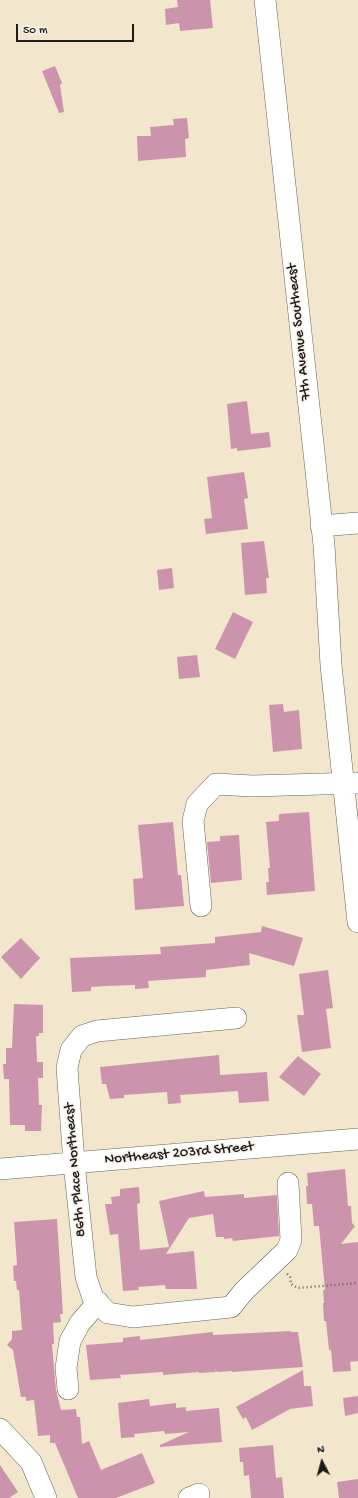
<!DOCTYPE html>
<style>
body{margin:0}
#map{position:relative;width:358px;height:1498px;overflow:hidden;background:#f2e6cd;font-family:"Gochi Hand",sans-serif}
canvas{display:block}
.north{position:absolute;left:302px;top:1442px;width:40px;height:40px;-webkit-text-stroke:3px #f7f3e8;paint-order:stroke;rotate:354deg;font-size:11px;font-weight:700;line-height:16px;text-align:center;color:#1c1c1c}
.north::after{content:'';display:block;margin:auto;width:14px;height:18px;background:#1c1c1c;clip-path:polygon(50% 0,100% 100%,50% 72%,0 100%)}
.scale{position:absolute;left:16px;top:24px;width:118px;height:18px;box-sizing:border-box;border:2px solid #1c1c1c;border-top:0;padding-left:5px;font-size:12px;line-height:14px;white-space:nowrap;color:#1c1c1c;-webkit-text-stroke:3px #f7f3e8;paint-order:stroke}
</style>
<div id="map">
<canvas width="358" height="1498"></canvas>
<div class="north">N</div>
<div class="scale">50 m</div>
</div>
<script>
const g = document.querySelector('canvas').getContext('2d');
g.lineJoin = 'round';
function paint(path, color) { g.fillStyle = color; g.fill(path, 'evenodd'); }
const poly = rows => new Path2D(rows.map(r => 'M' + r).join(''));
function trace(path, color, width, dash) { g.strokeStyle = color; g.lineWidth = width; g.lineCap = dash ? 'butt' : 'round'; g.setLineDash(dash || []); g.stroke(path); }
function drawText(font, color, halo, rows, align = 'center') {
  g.font = font + ' "Gochi Hand",sans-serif'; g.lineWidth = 3; g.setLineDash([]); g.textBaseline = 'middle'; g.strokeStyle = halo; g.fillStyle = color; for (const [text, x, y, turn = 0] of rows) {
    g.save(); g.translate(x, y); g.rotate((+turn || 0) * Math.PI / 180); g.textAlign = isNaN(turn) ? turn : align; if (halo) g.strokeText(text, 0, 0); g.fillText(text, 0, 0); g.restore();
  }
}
paint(poly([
 [177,0,210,0,213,28,180,31,179,23,166,25,165,9,178,7],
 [55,66,62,83,60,85,64,112,59,113,42,71],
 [187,118,189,138,185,139,186,157,138,161,137,136,151,136,150,127,174,125,173,119],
 [247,401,251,434,269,432,271,447,237,451,237,448,231,449,227,404],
 [244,472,248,498,244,499,248,529,206,534,204,519,212,518,207,477],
 [264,541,269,578,266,578,267,593,245,595,241,543],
 [172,568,174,588,159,590,157,570],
 [233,612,253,622,235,659,215,649],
 [197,655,200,677,179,679,177,657],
 [283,704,284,712,299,710,302,749,273,752,269,705],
 [309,812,315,891,267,895,266,882,269,882,268,868,270,868,266,822,279,821,279,814],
 [173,822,178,875,181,875,184,906,135,910,133,879,143,878,138,825],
 [239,835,242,880,211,883,207,842,220,841,220,836],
 [262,926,303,938,294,966,249,953,250,965,206,970,206,977,148,981,149,988,135,989,135,985,106,986,91,987,91,991,72,992,70,958,161,954,160,947,215,943,215,937,261,932],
 [21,938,40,958,21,979,1,957],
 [328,970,333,1008,326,1009,331,1048,302,1052,297,1015,304,1015,299,974],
 [14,1004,43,1005,43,1033,39,1033,39,1036,36,1036,37,1062,43,1062,43,1078,38,1078,39,1105,42,1105,41,1131,25,1131,25,1125,10,1125,9,1079,4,1079,3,1064,6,1064,6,1048,12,1048],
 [219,1055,220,1075,267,1072,269,1101,239,1103,238,1091,180,1095,181,1103,168,1104,167,1092,124,1095,124,1098,110,1099,106,1084,102,1084,100,1067],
 [298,1056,321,1074,304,1096,279,1077],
 [345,1169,348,1206,351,1206,352,1223,355,1226,341,1244,358,1242,358,1361,350,1362,351,1371,333,1372,331,1350,329,1350,326,1321,324,1321,323,1303,324,1303,323,1290,325,1290,319,1226,314,1226,312,1204,307,1204,306,1186,308,1186,307,1173],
 [139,1187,140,1203,137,1204,140,1250,169,1247,159,1201,204,1191,205,1197,244,1194,244,1198,277,1195,279,1236,233,1241,232,1238,224,1239,224,1237,216,1237,213,1214,189,1218,166,1254,194,1251,197,1289,166,1289,165,1285,138,1287,139,1290,123,1291,118,1234,110,1235,105,1204,112,1204,111,1197,120,1196,120,1189],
 [57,1219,63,1314,60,1314,61,1322,53,1323,54,1344,52,1344,56,1390,61,1410,76,1409,77,1417,80,1417,82,1444,89,1441,101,1470,142,1453,155,1483,116,1498,78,1498,55,1443,50,1443,50,1435,38,1436,34,1400,26,1401,26,1397,21,1397,13,1350,7,1345,12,1339,12,1331,22,1330,19,1290,17,1290,16,1281,14,1281,13,1266,17,1265,14,1222],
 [291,1331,291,1332,298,1332,303,1367,232,1372,232,1371,217,1372,215,1369,216,1372,199,1373,199,1372,163,1375,163,1372,120,1375,121,1378,90,1380,86,1345,123,1342,123,1338,140,1336,140,1340,213,1332,213,1335],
 [303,1370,304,1386,311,1386,313,1406,290,1409,252,1430,246,1417,243,1419,236,1407],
 [358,1396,358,1413,345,1416,343,1398],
 [149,1399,150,1406,176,1403,176,1408,186,1407,186,1411,219,1408,222,1442,160,1447,160,1445,189,1432,165,1434,164,1431,134,1434,135,1437,121,1438,118,1403],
 [273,1445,276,1478,282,1477,284,1498,251,1498,249,1475,244,1476,243,1462,240,1462,239,1448],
 [0,1465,18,1492,9,1498,0,1498],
 [358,1479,358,1498,339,1498,337,1482]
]), '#cc94ac');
const minor = poly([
 [265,0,324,545,331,665,358,922],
 [321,526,358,523],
 [201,906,193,821,197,804,216,784,252,786,357,783],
 [236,1018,97,1031,82,1036,71,1050,67,1068,74,1163,86,1277,93,1298,108,1313,133,1317,231,1307,244,1291,287,1250,291,1240,288,1183],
 [0,1169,358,1139],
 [68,1389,66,1368,70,1341,80,1323,98,1302],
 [0,1429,31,1462,46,1498],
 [189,1498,199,1494]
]);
trace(minor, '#67635a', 22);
trace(poly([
 [287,1274,290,1277,291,1284,298,1288,358,1283]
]), '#67635a', 2.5, [1, 3]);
trace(minor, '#fff', 21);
drawText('15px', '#1c1c1c', '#f7f3e8', [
 ["7th Avenue Southeast",300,332,-96],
 ["Northeast 203rd Street",179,1154,-5],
 ["86th Place Northeast",76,1170,-95]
]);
</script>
